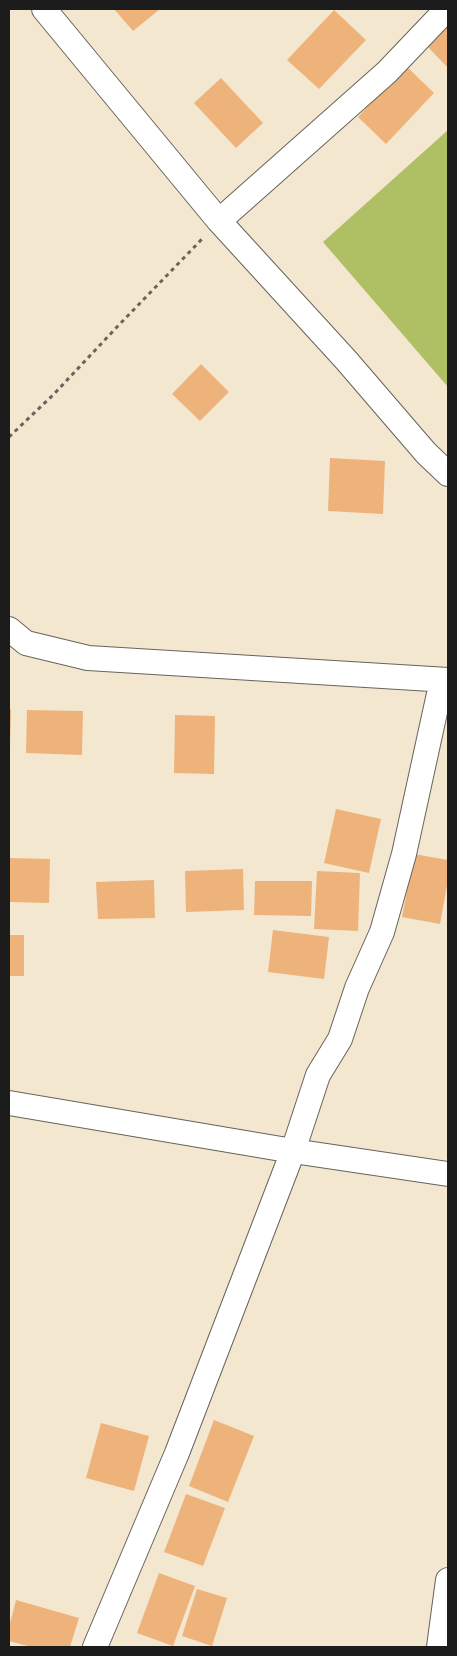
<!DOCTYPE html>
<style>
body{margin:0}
#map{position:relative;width:457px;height:1656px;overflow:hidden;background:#f4e7d0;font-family:"Comic Neue",sans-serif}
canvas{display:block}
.frame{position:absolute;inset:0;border:10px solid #1c1c1c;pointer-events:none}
</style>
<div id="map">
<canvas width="457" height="1656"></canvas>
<div class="frame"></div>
</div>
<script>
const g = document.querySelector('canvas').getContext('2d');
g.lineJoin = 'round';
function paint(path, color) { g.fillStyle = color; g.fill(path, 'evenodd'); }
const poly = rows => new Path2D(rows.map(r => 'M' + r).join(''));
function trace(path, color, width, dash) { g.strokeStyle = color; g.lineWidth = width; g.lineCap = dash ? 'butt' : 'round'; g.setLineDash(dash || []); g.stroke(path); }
paint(poly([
 [448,130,448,387,323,242]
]), '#afc064');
paint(poly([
 [114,9,160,9,133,31],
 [334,10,366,40,319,89,287,60],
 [448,26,448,68,427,46],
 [406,66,434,93,386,144,358,117],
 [221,78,263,123,236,148,194,103],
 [201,364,229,392,200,421,172,394],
 [330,458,385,461,383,514,328,511],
 [9,709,11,710,10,746,9,746],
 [27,710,83,711,82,755,26,753],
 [175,715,215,716,214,774,174,773],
 [336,809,381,819,369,873,324,863],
 [414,854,448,860,448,880,440,924,402,917],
 [9,858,50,859,49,903,9,902],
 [243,869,244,910,186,912,185,871],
 [317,871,360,873,358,931,314,929],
 [154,880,155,918,98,919,96,882],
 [255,881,312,881,311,916,254,915],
 [273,930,329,937,324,979,268,972],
 [9,935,24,935,24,976,9,976],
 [214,1420,254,1436,228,1502,189,1486],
 [101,1423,149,1436,134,1491,86,1478],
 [186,1494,225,1508,203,1566,164,1552],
 [159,1573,195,1586,173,1646,137,1633],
 [197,1589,227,1598,212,1646,182,1636],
 [16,1600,79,1618,70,1647,32,1647,9,1641,9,1627]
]), '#edb37a');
const minor = poly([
 [44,9,219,221,346,360,426,453,448,474],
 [219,221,387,72,447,9],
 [9,629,26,643,88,658,448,680],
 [9,1103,293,1151,448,1174],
 [95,1647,177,1453,293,1151,318,1075,340,1039,357,988,382,932,404,854,442,680],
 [439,1647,448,1580]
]);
trace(minor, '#68635b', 26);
trace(poly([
 [9,437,54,394,116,328,203,238]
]), '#68635b', 3, [4, 4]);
trace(minor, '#fff', 24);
</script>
